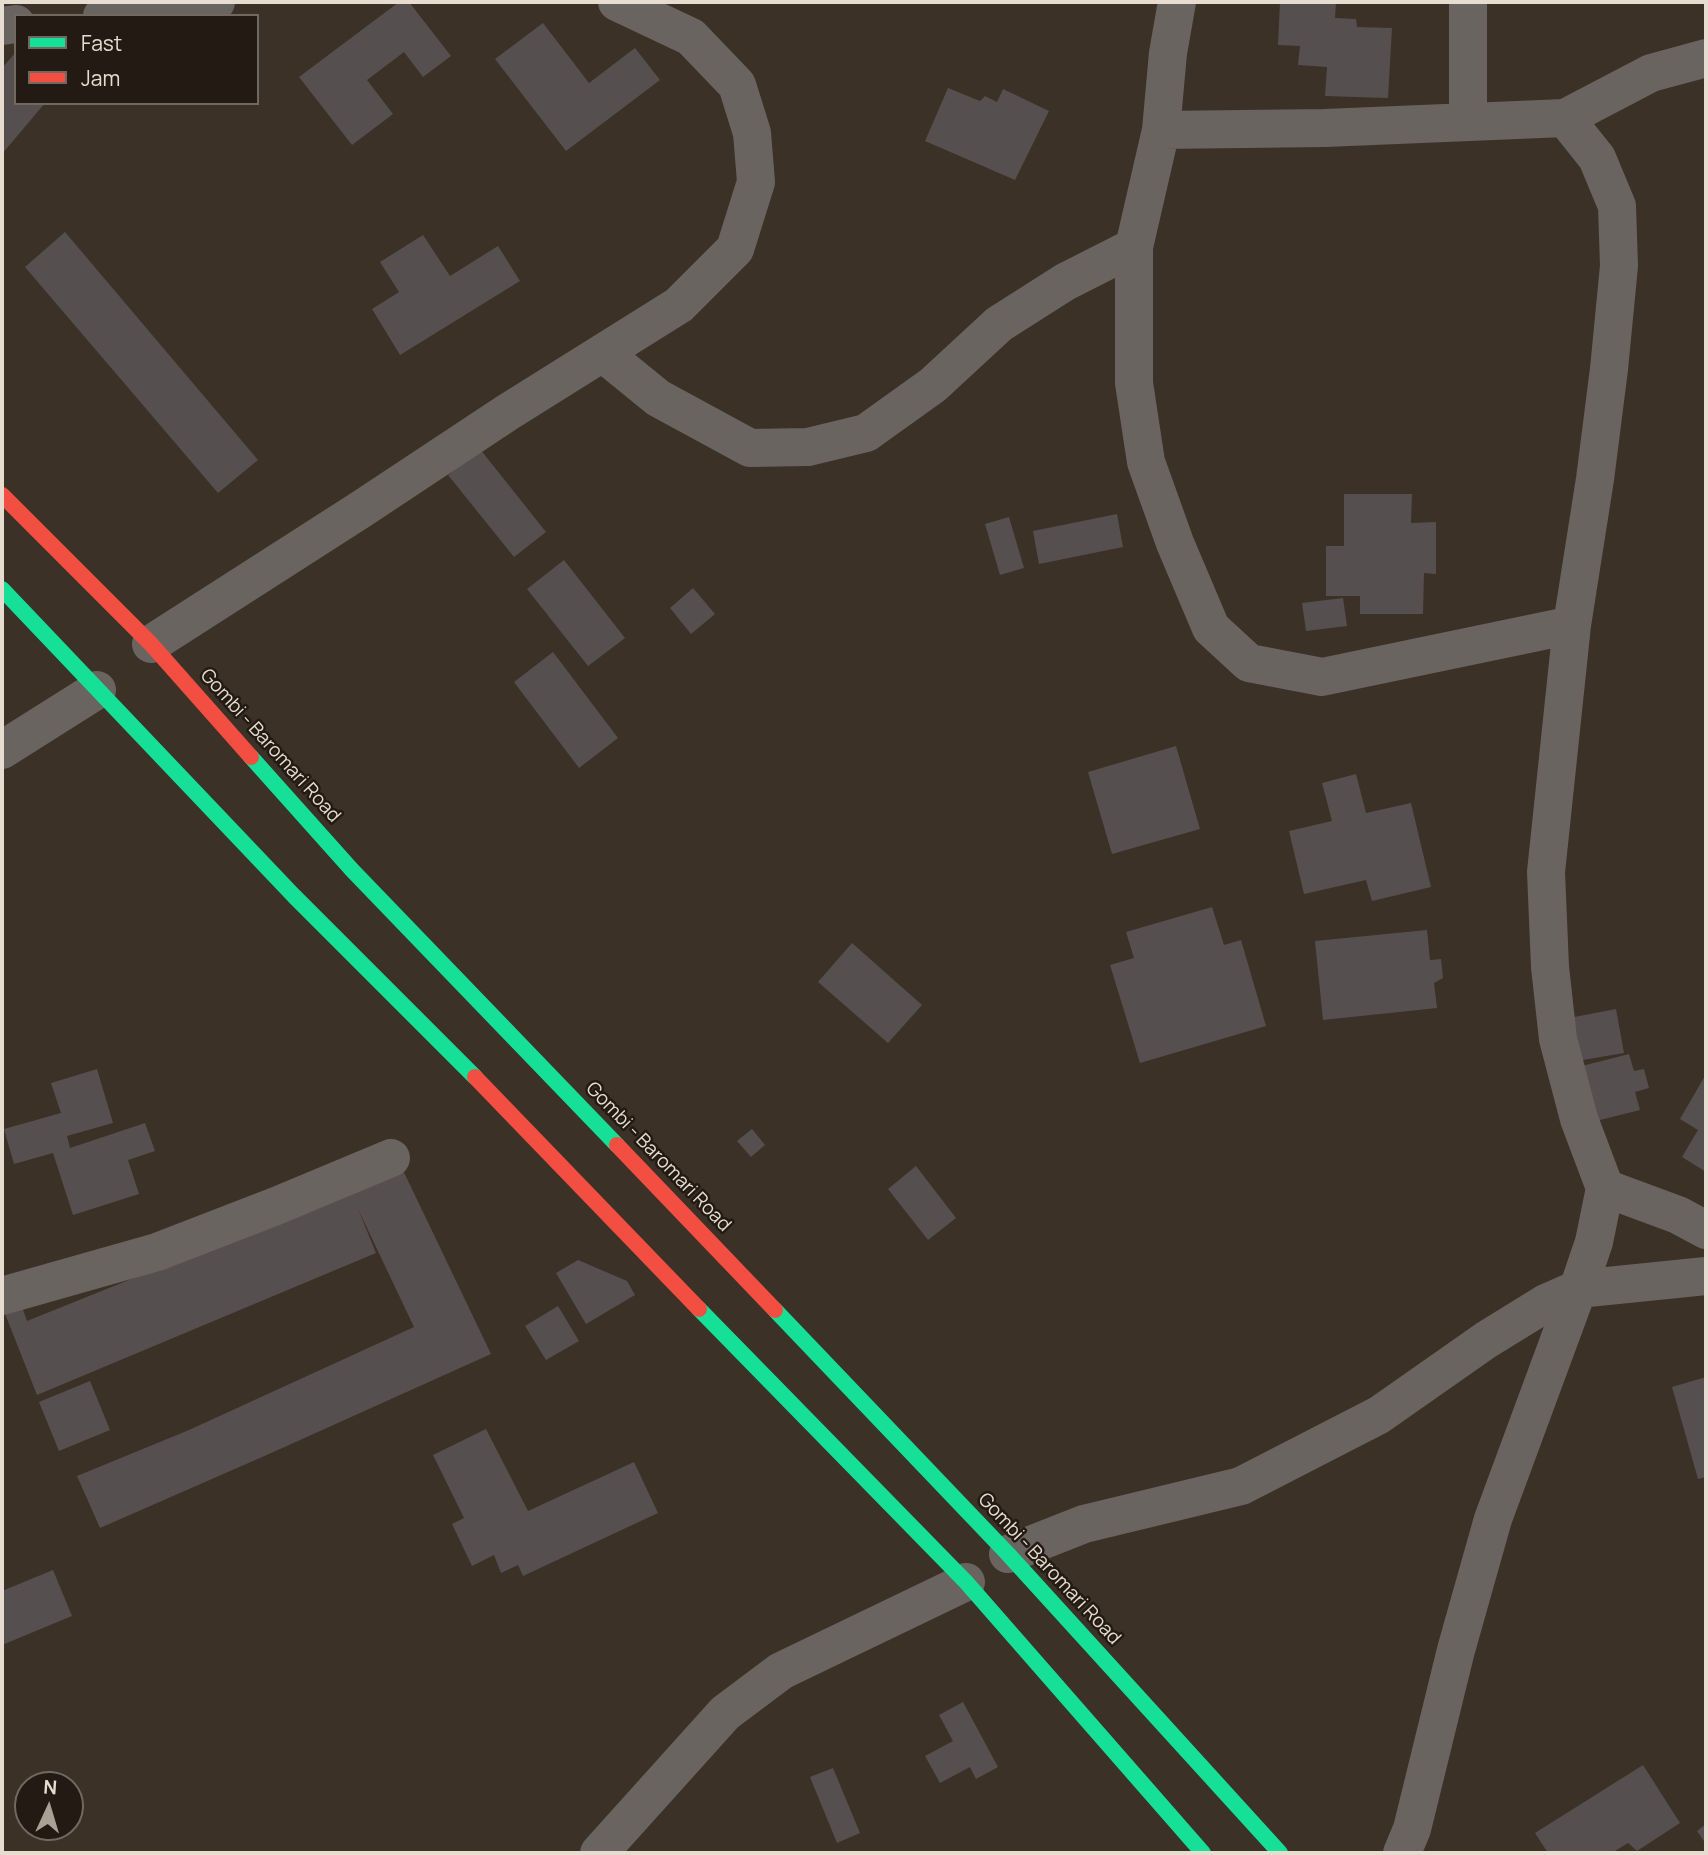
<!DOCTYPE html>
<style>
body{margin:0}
#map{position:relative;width:1708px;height:1855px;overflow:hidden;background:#3b3126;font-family:Manrope,sans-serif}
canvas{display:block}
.frame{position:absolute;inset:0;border:4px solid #e7dcd0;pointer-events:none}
.legend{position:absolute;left:14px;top:14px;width:245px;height:91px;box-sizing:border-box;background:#231b13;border:2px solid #71685f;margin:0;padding:9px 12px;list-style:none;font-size:21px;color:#e7dcd0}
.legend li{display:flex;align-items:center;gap:14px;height:35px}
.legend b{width:35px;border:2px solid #71685f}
.north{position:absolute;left:14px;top:1771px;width:70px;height:70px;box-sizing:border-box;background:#231b13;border:2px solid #71685f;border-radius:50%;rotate:4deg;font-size:19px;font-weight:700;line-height:28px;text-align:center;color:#e7dcd0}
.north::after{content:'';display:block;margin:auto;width:24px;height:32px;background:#aba094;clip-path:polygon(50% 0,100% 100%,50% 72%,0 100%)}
</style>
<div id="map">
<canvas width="1708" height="1855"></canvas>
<div class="frame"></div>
<ul class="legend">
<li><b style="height:9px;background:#16e098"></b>Fast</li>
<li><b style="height:9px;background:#f24e42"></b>Jam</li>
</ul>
<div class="north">N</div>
</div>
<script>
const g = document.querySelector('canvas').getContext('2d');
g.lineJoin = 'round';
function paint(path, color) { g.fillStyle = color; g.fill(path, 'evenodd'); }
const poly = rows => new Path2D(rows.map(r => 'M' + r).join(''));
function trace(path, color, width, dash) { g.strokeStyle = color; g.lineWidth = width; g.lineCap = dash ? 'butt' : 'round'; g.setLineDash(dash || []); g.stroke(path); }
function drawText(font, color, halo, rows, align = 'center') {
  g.font = font + ' Manrope,sans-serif'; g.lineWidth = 5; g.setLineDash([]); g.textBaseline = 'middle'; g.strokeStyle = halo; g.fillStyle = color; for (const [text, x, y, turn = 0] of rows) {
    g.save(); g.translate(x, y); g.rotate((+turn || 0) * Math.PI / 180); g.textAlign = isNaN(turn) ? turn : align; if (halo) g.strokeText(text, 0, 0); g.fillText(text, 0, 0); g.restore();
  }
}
paint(poly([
 [399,2,409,2,451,56,423,77,404,52,367,80,393,114,352,145,299,77],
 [1280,2,1336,2,1335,18,1356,19,1357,27,1392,28,1388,98,1325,96,1327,67,1298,65,1300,46,1278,45],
 [543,23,589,83,635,48,660,80,566,151,495,59],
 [16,52,16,103,45,103,2,154,2,68],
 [948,88,980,101,985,96,997,102,1003,89,1049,111,1015,180,925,141],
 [65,232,258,460,218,493,25,267],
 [423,235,450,276,498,246,520,281,400,355,372,309,399,292,380,262],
 [480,449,546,532,514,557,448,475],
 [1344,494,1412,494,1411,523,1436,522,1436,574,1424,573,1423,614,1360,614,1360,596,1326,596,1326,546,1344,546],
 [1117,514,1123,547,1039,564,1033,531],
 [1009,517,1024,568,1000,575,985,524],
 [564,560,625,638,588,666,527,589],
 [693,588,715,614,691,634,670,608],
 [1343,598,1347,626,1306,631,1302,603],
 [553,652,618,738,579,768,514,682],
 [1176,746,1200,829,1112,854,1088,772],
 [1356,774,1366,813,1411,803,1431,887,1372,901,1366,880,1304,894,1289,831,1332,821,1322,783],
 [1212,907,1224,945,1241,940,1266,1026,1140,1063,1110,965,1134,958,1126,932],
 [1427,930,1430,960,1441,959,1443,978,1434,983,1437,1008,1323,1020,1315,941],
 [852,943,922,1005,888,1043,818,982],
 [1616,1009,1624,1053,1577,1061,1569,1018],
 [1629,1054,1634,1071,1644,1069,1649,1088,1635,1092,1640,1110,1592,1122,1578,1067],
 [97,1069,113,1123,67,1136,70,1148,145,1123,155,1151,128,1160,139,1194,73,1215,53,1153,14,1164,4,1129,61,1113,51,1083],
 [1706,1074,1706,1172,1682,1157,1698,1130,1680,1119],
 [752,1129,765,1145,751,1157,737,1141],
 [400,1164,491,1354,269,1454,100,1528,77,1476,189,1430,414,1327,358,1209,376,1253,37,1395,2,1306,18,1296,27,1321,181,1259],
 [916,1166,956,1218,928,1240,888,1189],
 [578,1260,627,1281,635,1295,586,1324,556,1273],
 [558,1306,579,1341,546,1360,525,1326],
 [1706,1377,1706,1477,1698,1479,1672,1387],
 [90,1381,110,1430,59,1451,39,1402],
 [486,1429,528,1511,634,1462,658,1513,523,1576,518,1565,501,1573,494,1555,472,1566,452,1524,464,1518,433,1455],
 [53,1570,72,1616,2,1645,2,1591],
 [963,1702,998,1767,976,1779,970,1767,940,1783,925,1756,953,1741,939,1715],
 [1643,1765,1680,1823,1637,1851,1628,1843,1612,1853,1548,1853,1535,1833],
 [833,1768,860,1833,837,1843,810,1777],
 [1706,1824,1706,1844,1697,1831]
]), '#564f4f');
trace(poly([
 [1177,2,1168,53,1161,130,1134,247,1134,383,1146,462,1175,543,1211,628,1249,663,1322,677,1572,625],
 [1468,2,1468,122],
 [102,16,207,5,216,2],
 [2,26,16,24],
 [1161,130,1325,128,1565,118,1651,73,1706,58],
 [604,354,658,398,750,448,808,447,866,433,933,385,999,324,1065,282,1134,247],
 [151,644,360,510,508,412,679,305,735,249,756,182,752,133,737,85,691,37,617,2],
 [2,750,97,690],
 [1605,1188,1678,1215,1706,1230],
 [2,1296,157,1252,276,1206,391,1158],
 [1008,1554,1084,1524,1241,1486,1379,1415,1486,1340,1546,1303,1578,1289,1594,1242,1605,1188,1579,1119,1558,1039,1550,967,1546,872,1572,625,1595,479,1609,369,1619,266,1617,206,1597,158,1565,118],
 [599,1853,725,1713,781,1671,966,1582],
 [1402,1853,1412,1829,1456,1650,1493,1519,1578,1289,1706,1276]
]), '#6a6460', 38);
trace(poly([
 [2,589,294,896,475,1077],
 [251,757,352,870,617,1145],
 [699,1309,966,1582,1203,1853],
 [775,1310,1008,1554,1280,1853]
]), '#16e098', 16);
trace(poly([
 [2,495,151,644,251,757],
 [475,1077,699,1309],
 [617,1145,775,1310]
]), '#f24e42', 16);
drawText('19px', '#e7dcd0', '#231b13', [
 ["Gombi - Baromari Road",270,746,48],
 ["Gombi - Baromari Road",658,1157,46],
 ["Gombi - Baromari Road",1049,1569,47]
]);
</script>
